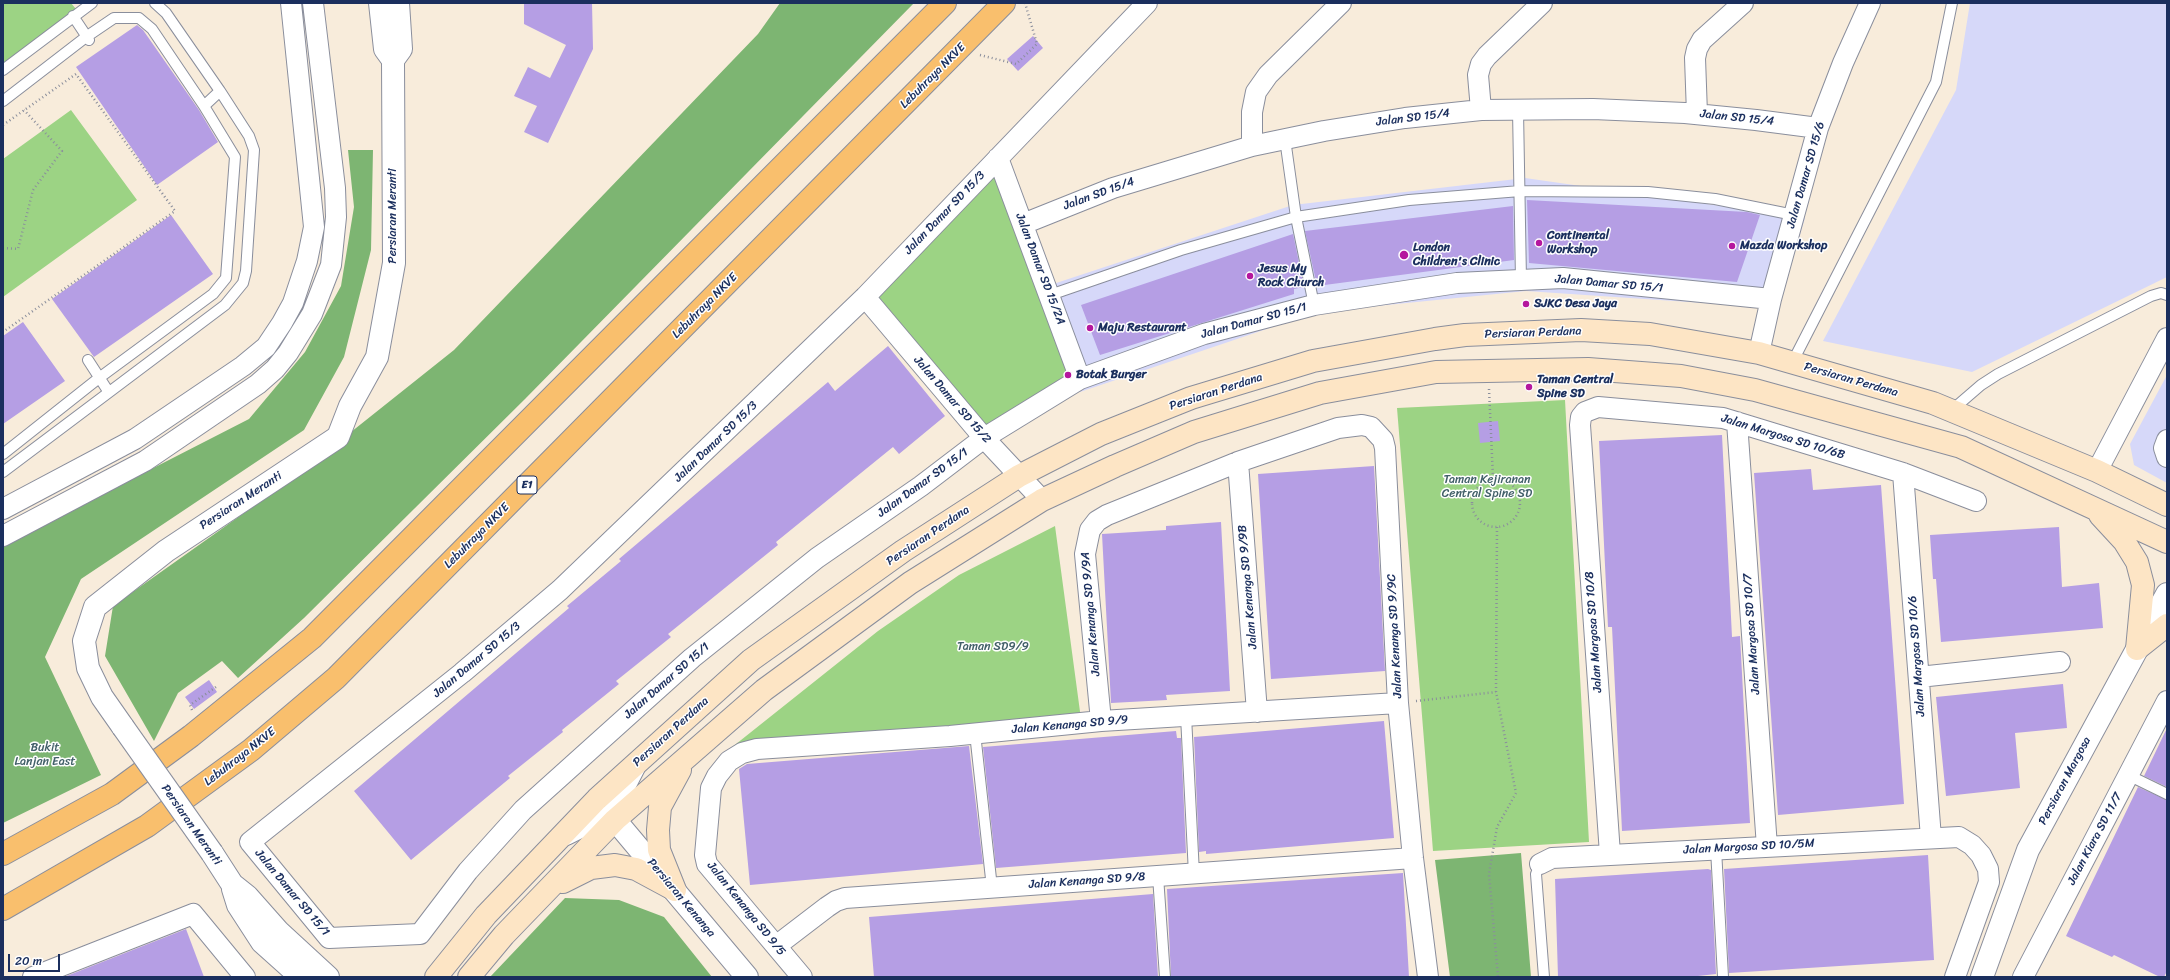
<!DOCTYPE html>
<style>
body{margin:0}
#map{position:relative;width:2170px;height:980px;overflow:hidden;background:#f8ecdb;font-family:Sriracha,sans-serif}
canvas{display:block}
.frame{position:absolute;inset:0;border:4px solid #1b2f5e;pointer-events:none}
.scale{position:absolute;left:8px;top:954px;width:52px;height:18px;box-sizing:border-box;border:2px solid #1b2f5e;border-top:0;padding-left:5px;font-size:12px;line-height:14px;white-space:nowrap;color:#1b2f5e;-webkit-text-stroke:3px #fff;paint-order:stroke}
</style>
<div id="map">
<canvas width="2170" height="980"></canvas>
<div class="frame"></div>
<div class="scale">20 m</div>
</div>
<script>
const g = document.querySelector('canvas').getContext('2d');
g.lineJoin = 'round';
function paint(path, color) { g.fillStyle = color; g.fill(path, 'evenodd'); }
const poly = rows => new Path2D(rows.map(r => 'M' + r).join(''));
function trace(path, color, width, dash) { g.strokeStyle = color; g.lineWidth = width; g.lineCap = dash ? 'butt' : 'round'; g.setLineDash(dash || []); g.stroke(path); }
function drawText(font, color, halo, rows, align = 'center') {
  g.font = font + ' Sriracha,sans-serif'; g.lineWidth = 3; g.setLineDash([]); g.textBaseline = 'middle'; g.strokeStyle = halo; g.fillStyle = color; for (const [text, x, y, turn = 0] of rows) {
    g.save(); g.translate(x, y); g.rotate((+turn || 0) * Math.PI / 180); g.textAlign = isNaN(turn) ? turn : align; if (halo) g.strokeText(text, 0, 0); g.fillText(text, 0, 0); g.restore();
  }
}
paint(poly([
 [1970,3,2167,3,2167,277,1972,372,1823,341,1956,90],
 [1525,178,1805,218,1778,308,1526,291,1317,312,1080,392,1038,289,1293,205],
 [2167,375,2167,483,2134,465,2130,444]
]), '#d6d8f9');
paint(poly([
 [3,3,71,3,80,14,3,71],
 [71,110,137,200,3,297,3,159],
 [995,169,1073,376,987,431,872,300],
 [1565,400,1589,842,1433,851,1397,408],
 [1055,526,1081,719,731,748,878,631,959,575]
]), '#9cd384');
paint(poly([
 [780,3,914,3,525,399,304,618,238,678,222,661,178,693,154,741,105,656,113,606,292,479,454,350,758,34],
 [348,150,373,150,371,250,344,357,304,430,81,579,45,657,101,775,3,823,3,545,249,419,305,352,341,286,354,207],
 [1521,853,1531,977,1450,977,1435,860],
 [565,898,619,900,664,917,712,977,490,977]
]), '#7db572');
paint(poly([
 [524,3,592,3,593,49,548,143,524,132,537,106,514,96,528,67,550,78,566,45,524,24],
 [137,25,143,30,199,110,218,142,157,185,76,67],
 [1033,36,1043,48,1018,71,1007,59],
 [1527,200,1747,212,1760,215,1737,282,1529,263],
 [1513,206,1514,260,1317,286,1305,231],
 [171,215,213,274,94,357,52,299],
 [1293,234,1304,287,1294,289,1294,294,1100,355,1081,305],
 [23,322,65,381,3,424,3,336],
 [888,346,945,416,899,454,893,447,776,542,778,545,668,634,671,637,616,681,619,684,562,730,563,732,508,776,510,778,411,860,354,791,569,608,567,606,621,561,619,559,775,427,828,382,835,391],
 [1498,421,1500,441,1480,443,1478,423],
 [1722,435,1732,637,1740,636,1750,823,1622,831,1612,627,1608,627,1599,441],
 [1374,466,1385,671,1271,679,1258,474],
 [1811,469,1813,490,1881,485,1904,804,1778,815,1754,473],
 [1221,522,1230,691,1166,695,1167,700,1111,703,1102,534,1166,530,1166,526],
 [2059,527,2062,587,2099,583,2103,628,1941,642,1936,579,1933,579,1930,535],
 [209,680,217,692,194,709,185,697],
 [2063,684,2067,728,2015,733,2020,788,1946,796,1936,697],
 [1384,721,1394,838,1206,854,1206,851,1199,852,1194,737],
 [2167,728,2167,787,2144,776],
 [1176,731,1177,738,1181,738,1186,853,996,868,983,747],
 [969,746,983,864,750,885,739,769,747,764],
 [2138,787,2167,800,2167,971,2164,977,2160,977,2114,955,2112,957,2066,936],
 [1928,855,1934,960,1729,973,1724,869],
 [1708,869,1711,870,1716,974,1689,977,1558,977,1555,879],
 [1403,873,1409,977,1171,977,1167,889],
 [1153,894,1158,977,874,977,869,917],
 [186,929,204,977,64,977]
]), '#b59ee4');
const service = poly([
 [73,16,89,40],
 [3,70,92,3],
 [3,101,86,37,114,18,139,18,152,29,204,106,235,157,226,278,213,294,99,378,3,454],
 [204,106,220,91],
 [1518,110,1521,280],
 [1285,139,1296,217,1314,305],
 [1050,295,1181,250,1296,217,1409,200,1520,191,1648,192,1715,199,1794,215],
 [88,360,108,391],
 [1792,363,1936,82,1952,3],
 [1952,410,1981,385,1998,374,2151,296,2161,293,2167,295],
 [3,472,225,305,243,283,246,271,254,150,249,136,220,91,166,13,155,3],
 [1186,716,1194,874],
 [975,733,992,888],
 [2128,775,2167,794],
 [1716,849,1723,977],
 [1540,864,1536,874,1544,977],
 [1158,876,1165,977]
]);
const minor = poly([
 [1147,3,865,297,560,590,462,673,250,842,329,938,420,934,468,871,523,810,692,658,817,558,921,486,984,438,1080,379,1204,334,1314,305,1457,283,1563,278,1771,299],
 [1481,110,1478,75,1481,64,1487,56,1542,3],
 [1697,114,1695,58,1697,49,1702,40,1743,3],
 [1252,146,1252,112,1256,92,1268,75,1341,3],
 [998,158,1080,379],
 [1023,224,1113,188,1252,146,1324,131,1405,118,1481,110,1593,109,1685,113,1756,120,1818,128],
 [865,297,984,438,1042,500],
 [1759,353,1771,299,1818,128,1843,63,1870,3],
 [1737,422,1767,847],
 [2167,440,2164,448,2167,457],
 [1238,462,1257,712],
 [2097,471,2167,338],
 [1903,473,1931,838],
 [3,509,135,439,243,366,266,347,282,323,293,303,307,261,314,227,291,3],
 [3,536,145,461,258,384,275,369,288,353,312,314,331,265,336,217,335,188,313,3],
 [1919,677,2060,662],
 [1101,721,1085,554,1090,530,1097,521,1107,515,1238,462,1338,428,1362,425,1371,427,1383,440,1385,448,1398,703,1413,858,1428,977],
 [1610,854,1580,425,1581,417,1585,412,1598,407,1723,418,1903,473,1976,501],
 [1540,864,1552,858,1959,837,1972,845,1981,855,1988,869,1989,882,1955,977],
 [776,946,827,907,836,901,845,898,1413,858],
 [33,977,193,914,245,977],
 [802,977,707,864,705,855,711,788,717,776,729,761,742,753,757,749,950,736,1101,721,1398,703],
 [2023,977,2167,701]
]);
const tertiary = poly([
 [393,60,401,49,398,3],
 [123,727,102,697,88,668,84,641,95,607,166,551,338,437,350,406,377,357,394,263,393,60,385,49,380,3],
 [615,820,616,802,634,767],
 [566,834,600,817,615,820,747,977],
 [212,853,232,884,247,896,278,931,328,977],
 [233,889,238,905,262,942,301,977],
 [1982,977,2028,850,2167,594]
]);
const secondary = poly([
 [2100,515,2124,541,2137,562,2143,585,2137,649],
 [2137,649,2167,625],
 [563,882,591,868,615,865,636,869,675,890],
 [675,890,659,850,658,830,660,807,680,770],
 [436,977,486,915,597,799,751,660,903,551,1019,476,1101,434,1191,398,1313,361,1435,339,1465,335,1581,330,1650,334,1759,353,1933,403,2097,471,2167,505],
 [469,977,504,935,615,820,764,690,910,583,1042,500,1115,466,1194,432,1320,393,1436,372,1588,369,1681,376,1755,390,1961,447,2167,542]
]);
const motorway = poly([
 [3,854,112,794,191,736,312,638,945,3],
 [3,909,147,826,251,750,336,678,1004,3]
]);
trace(service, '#8a8e9c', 12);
trace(minor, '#8a8e9c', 22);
trace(tertiary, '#8a8e9c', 24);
trace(secondary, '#8a8e9c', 24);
trace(motorway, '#8a8e9c', 24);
trace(poly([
 [980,55,1016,64,1037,44,1025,3],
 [3,125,76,74,175,211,3,332],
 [3,248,18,249,33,190,62,151,24,110],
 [1489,389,1493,478],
 '1472 503a24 24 0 1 1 48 0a24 24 0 1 1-48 0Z',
 [1497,527,1496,692,1516,793,1497,827,1489,874,1498,977],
 [1416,701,1496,692],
 [192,710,190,705,216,687,218,689]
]), '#8a8e9c', 2.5, [1, 3]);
trace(service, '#fff', 10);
trace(minor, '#fff', 20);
trace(tertiary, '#fff', 22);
trace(secondary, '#fde5c5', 22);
trace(motorway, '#f9bf6d', 22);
const tertiaryBridge = poly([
 [123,727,212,853]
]);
trace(tertiaryBridge, '#8a8e9c', 24, []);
trace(tertiaryBridge, '#fff', 22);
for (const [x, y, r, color] of [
 [1539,243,4,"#b5179e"],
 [1732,246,4,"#b5179e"],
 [1404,255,5,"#b5179e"],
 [1250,276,4,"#b5179e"],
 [1526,304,4,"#b5179e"],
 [1090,328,4,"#b5179e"],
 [1068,375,4,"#b5179e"],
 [1529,387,4,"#b5179e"]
]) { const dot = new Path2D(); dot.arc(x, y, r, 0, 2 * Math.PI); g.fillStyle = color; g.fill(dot); trace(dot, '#fff', 1.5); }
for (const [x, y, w] of [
 [527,485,20]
]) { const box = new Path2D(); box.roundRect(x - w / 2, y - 9, w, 18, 3); g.fillStyle = '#fff'; g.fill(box); trace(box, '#1b2f5e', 1); }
drawText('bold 11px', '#1b2f5e', null, [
 ["E1",527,485]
]);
drawText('12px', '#1b2f5e', '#fff', [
 ["Lebuhraya NKVE",933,76,-45],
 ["Jalan SD 15/4",1413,118,-7],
 ["Jalan SD 15/4",1737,118,6],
 ["Jalan Damar SD 15/6",1806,175,-74],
 ["Jalan SD 15/4",1099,194,-20],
 ["Jalan Damar SD 15/3",945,213,-46],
 ["Persiaran Meranti",393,216,-90],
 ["Jalan Damar SD 15/2A",1040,269,69],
 ["Jalan Damar SD 15/1",1609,284,5],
 ["Lebuhraya NKVE",705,306,-45],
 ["Jalan Damar SD 15/1",1254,321,-15],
 ["Persiaran Perdana",1533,333,-2],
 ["Persiaran Perdana",1851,380,16],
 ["Persiaran Perdana",1216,392,-18],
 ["Jalan Damar SD 15/2",952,400,49],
 ["Jalan Margosa SD 10/6B",1783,437,17],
 ["Jalan Damar SD 15/3",716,442,-44],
 ["Jalan Damar SD 15/1",923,483,-36],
 ["Persiaran Meranti",241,501,-33],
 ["Lebuhraya NKVE",477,536,-45],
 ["Persiaran Perdana",928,536,-34],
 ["Jalan Kenanga SD 9/9B",1248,587,-95],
 ["Jalan Kenanga SD 9/9A",1091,614,-95],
 ["Jalan Margosa SD 10/8",1594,632,-94],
 ["Jalan Margosa SD 10/7",1752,634,-94],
 ["Jalan Kenanga SD 9/9C",1395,636,-93],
 ["Jalan Margosa SD 10/6",1917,656,-94],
 ["Jalan Damar SD 15/3",477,660,-40],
 ["Jalan Damar SD 15/1",667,681,-41],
 ["Jalan Kenanga SD 9/9",1070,725,-5],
 ["Persiaran Perdana",671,732,-42],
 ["Lebuhraya NKVE",240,757,-38],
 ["Persiaran Margosa",2065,781,-62],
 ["Persiaran Meranti",191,825,55],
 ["Jalan Kiara SD 11/7",2095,839,-62],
 ["Jalan Margosa SD 10/5M",1749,847,-3],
 ["Jalan Kenanga SD 9/8",1087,881,-4],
 ["Jalan Damar SD 15/1",292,893,50],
 ["Persiaran Kenanga",681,898,50],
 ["Jalan Kenanga SD 9/5",746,909,51]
]);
drawText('bold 12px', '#1b2f5e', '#fff', [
 ["Continental",1547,236],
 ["Workshop",1547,250],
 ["Mazda Workshop",1740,246],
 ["London",1413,248],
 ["Children's Clinic",1413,262],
 ["Jesus My",1258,269],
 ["Rock Church",1258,283],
 ["SJKC Desa Jaya",1534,304],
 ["Maju Restaurant",1098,328],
 ["Botak Burger",1076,375],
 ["Taman Central",1537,380],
 ["Spine SD",1537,394]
], 'left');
drawText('12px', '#426069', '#fff', [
 ["Taman Kejiranan",1487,480],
 ["Central Spine SD",1487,494],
 ["Taman SD9/9",993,647],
 ["Bukit",45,748],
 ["Lanjan East",45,762]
]);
</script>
